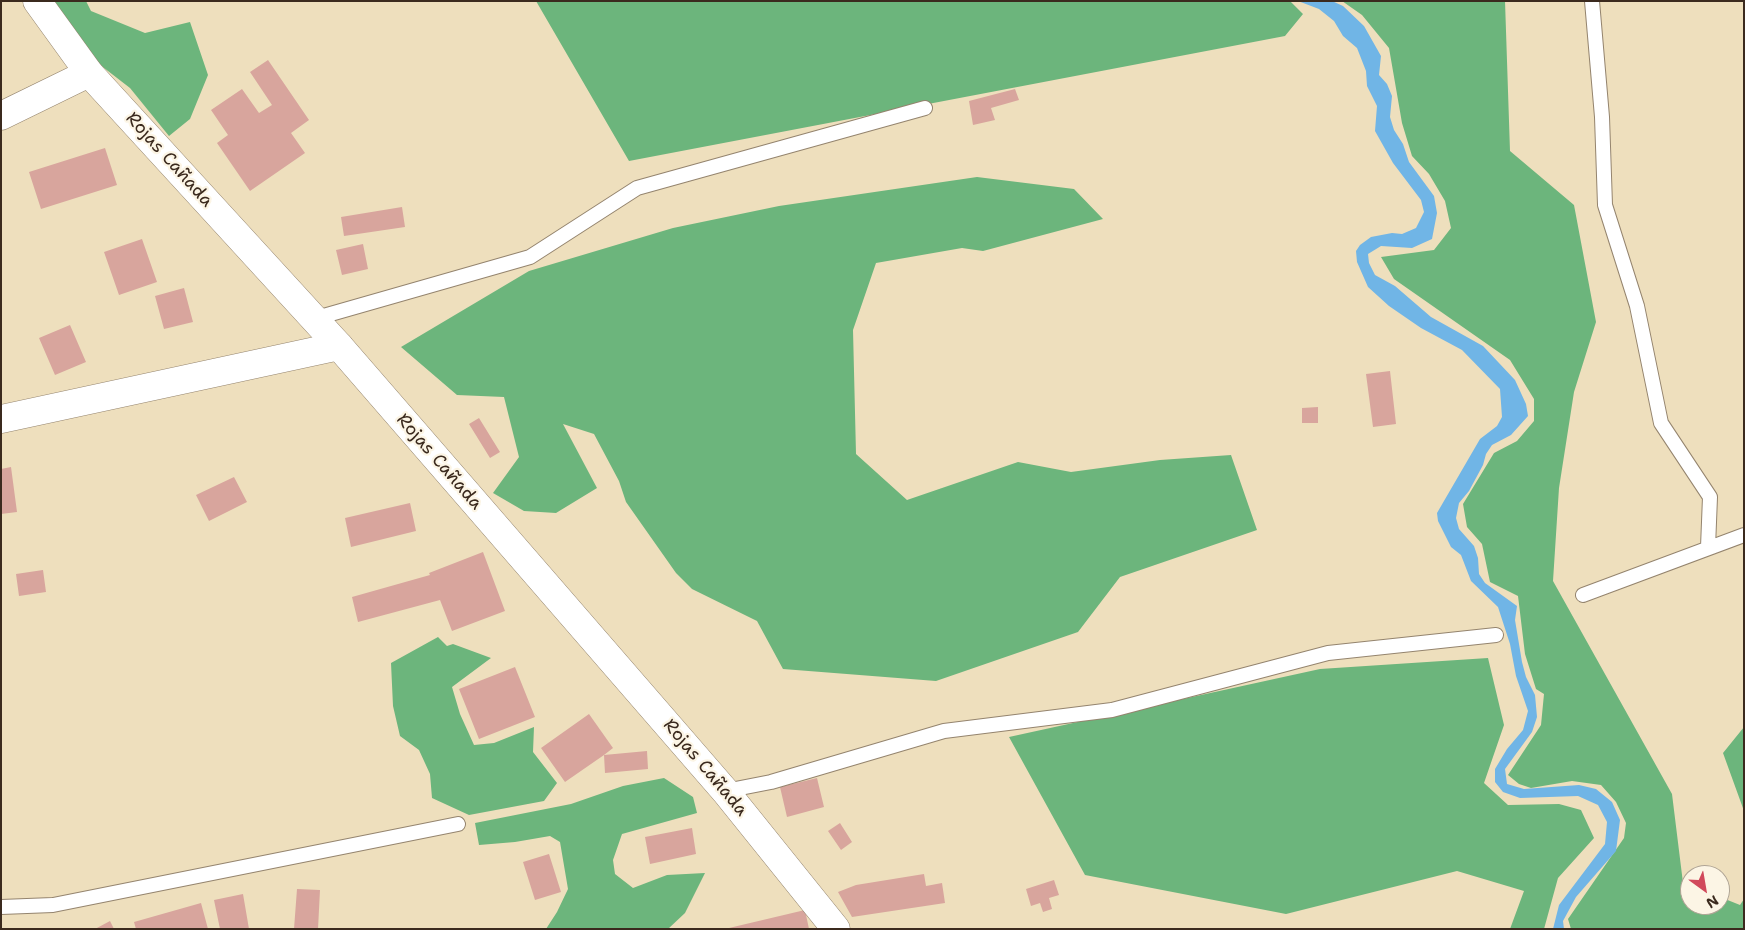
<!DOCTYPE html>
<meta charset="utf-8">
<style>
body{margin:0}
#map{position:relative;width:1745px;height:930px;overflow:hidden;background:#eedfbd;font-family:"Shantell Sans",sans-serif}
canvas{display:block}
.frame{position:absolute;inset:0;border:2px solid #3b2a1e;pointer-events:none}
.north{position:absolute;left:1680px;top:865px;width:50px;height:50px;box-sizing:border-box;background:#fcf5e5;border:1px solid #afa495;border-radius:50%;rotate:148deg;font-size:14px;font-weight:700;line-height:20px;text-align:center;color:#3b2a1e}
.north::after{content:'';display:block;margin:auto;width:18px;height:22px;background:#d1495b;clip-path:polygon(50% 0,100% 100%,50% 72%,0 100%)}
</style>
<div id="map">
<canvas width="1745" height="930"></canvas>
<div class="frame"></div>
<div class="north">N</div>
</div>
<script>
const g = document.querySelector('canvas').getContext('2d');
g.lineJoin = 'round';
function paint(path, color) { g.fillStyle = color; g.fill(path, 'evenodd'); }
const poly = rows => new Path2D(rows.map(r => 'M' + r).join(''));
function trace(path, color, width, dash) { g.strokeStyle = color; g.lineWidth = width; g.lineCap = dash ? 'butt' : 'round'; g.setLineDash(dash || []); g.stroke(path); }
function drawText(font, color, halo, rows, align = 'center') {
  g.font = font + ' "Shantell Sans",sans-serif'; g.lineWidth = 4.5; g.setLineDash([]); g.textBaseline = 'middle'; g.strokeStyle = halo; g.fillStyle = color; for (const [text, x, y, turn = 0] of rows) {
    g.save(); g.translate(x, y); g.rotate((+turn || 0) * Math.PI / 180); g.textAlign = isNaN(turn) ? turn : align; if (halo) g.strokeText(text, 0, 0); g.fillText(text, 0, 0); g.restore();
  }
}
paint(poly([
 [48,1,86,1,91,11,145,33,190,22,208,75,190,119,169,136,130,88,86,54],
 [536,1,1290,1,1303,14,1285,36,629,161],
 [1342,1,1505,1,1510,151,1574,205,1596,322,1574,392,1559,488,1553,581,1672,794,1683,883,1690,885,1690,905,1720,905,1720,897,1740,905,1744,899,1744,929,1571,929,1568,919,1624,838,1626,823,1616,802,1601,785,1572,781,1531,788,1519,784,1508,775,1541,725,1544,694,1536,689,1525,654,1518,596,1490,582,1482,544,1467,527,1463,504,1494,453,1517,441,1534,421,1534,399,1510,360,1394,279,1381,257,1434,250,1451,228,1445,201,1429,174,1412,156,1402,123,1389,48,1362,15],
 [977,177,1074,189,1103,219,983,251,962,248,876,263,853,330,856,454,907,500,1018,462,1071,472,1160,460,1231,455,1257,530,1120,577,1078,632,936,681,783,669,757,621,692,589,676,573,626,502,619,481,594,434,563,424,597,488,556,513,524,511,493,493,519,457,504,397,457,395,401,347,529,271,673,228,779,206],
 [438,637,447,646,453,644,491,658,452,687,460,714,474,745,494,743,534,727,533,752,557,783,544,801,469,815,432,798,430,774,419,750,400,736,393,706,391,663],
 [1488,658,1504,725,1484,783,1508,805,1559,804,1581,810,1594,838,1558,878,1544,929,1510,929,1524,891,1457,871,1286,914,1085,875,1009,737,1320,669],
 [1744,727,1744,811,1723,753],
 [664,778,693,797,697,813,622,834,613,860,615,874,633,888,667,875,705,873,685,913,668,929,546,929,557,912,568,889,560,842,550,836,515,842,479,845,475,823,571,804,623,786]
]), '#6cb57c');
paint(poly([
 [1298,1,1332,1,1343,6,1364,26,1381,56,1379,75,1387,84,1392,96,1390,117,1394,130,1403,144,1409,162,1434,196,1437,213,1432,239,1412,248,1381,246,1368,254,1369,263,1375,275,1395,286,1431,317,1483,346,1515,380,1526,404,1528,416,1511,435,1492,445,1486,454,1483,465,1469,491,1459,503,1456,518,1459,529,1474,546,1478,558,1479,574,1485,583,1517,606,1515,620,1522,662,1526,677,1535,695,1537,717,1532,732,1505,769,1507,784,1524,789,1579,785,1596,789,1612,802,1620,820,1616,851,1576,897,1563,921,1564,929,1553,929,1559,905,1605,844,1607,822,1598,805,1578,796,1520,798,1503,792,1495,782,1495,769,1507,749,1523,730,1528,711,1516,676,1510,644,1498,607,1471,581,1461,555,1451,547,1438,521,1437,513,1480,439,1497,426,1502,417,1500,389,1462,350,1421,328,1389,306,1368,287,1357,262,1356,251,1360,245,1371,237,1392,233,1402,234,1416,228,1424,212,1421,200,1393,163,1375,131,1377,106,1367,86,1366,71,1357,48,1343,36,1334,21,1319,9]
]), '#70b5e6');
paint(poly([
 [268,60,309,120,291,133,305,153,250,191,217,143,228,135,211,110,242,89,259,113,272,105,250,72],
 [1015,89,1019,100,991,108,995,120,973,125,969,101],
 [105,148,117,185,41,209,29,172],
 [402,207,405,227,344,236,341,217],
 [142,239,157,282,119,295,104,252],
 [363,244,368,269,342,275,336,250],
 [184,288,193,322,164,329,155,296],
 [70,325,86,362,55,375,39,338],
 [1390,371,1396,424,1373,427,1366,374],
 [1318,407,1318,423,1302,423,1302,408],
 [479,418,500,452,490,458,469,424],
 [11,467,17,512,1,514,1,469],
 [234,477,247,502,209,521,196,495],
 [410,503,416,531,351,547,345,518],
 [483,552,505,611,452,631,440,600,358,622,352,597,430,575,429,573],
 [43,570,46,592,19,596,16,574],
 [515,667,535,717,479,739,459,689],
 [589,714,613,748,604,755,647,751,648,769,605,773,604,755,565,782,541,748],
 [817,778,824,807,787,817,780,787],
 [840,823,852,842,841,850,828,831],
 [692,828,696,854,650,864,645,837],
 [549,854,561,892,535,900,523,862],
 [924,874,926,886,942,883,945,903,852,917,838,892,856,885],
 [1054,880,1059,895,1049,898,1052,909,1043,912,1040,903,1031,906,1026,889],
 [297,889,320,890,318,929,294,929],
 [243,894,249,929,220,929,214,900],
 [201,903,208,929,136,929,134,922],
 [805,910,809,929,729,929,729,928],
 [110,921,114,929,95,929]
]), '#d8a59d');
const lane = poly([
 [1592,1,1602,117,1605,205,1637,306,1661,423,1710,497,1708,547],
 [313,319,530,257,637,188,925,108],
 [1583,595,1744,535],
 [725,791,771,782,944,731,1112,710,1328,653,1496,635],
 [1,907,53,905,458,824]
]);
const street = poly([
 [1,116,89,73],
 [1,419,339,346]
]);
const secondary = poly([
 [37,1,89,73,339,346,725,791,836,929]
]);
trace(lane, '#94846e', 16);
trace(street, '#94846e', 29);
trace(secondary, '#94846e', 29);
trace(lane, '#fff', 14);
trace(street, '#fff', 28);
trace(secondary, '#fff', 28);
drawText('18px', '#3b2a1e', '#fcf5e5', [
 ["Rojas Cañada",169,160,48],
 ["Rojas Cañada",439,462,49],
 ["Rojas Cañada",705,768,50]
]);
</script>
